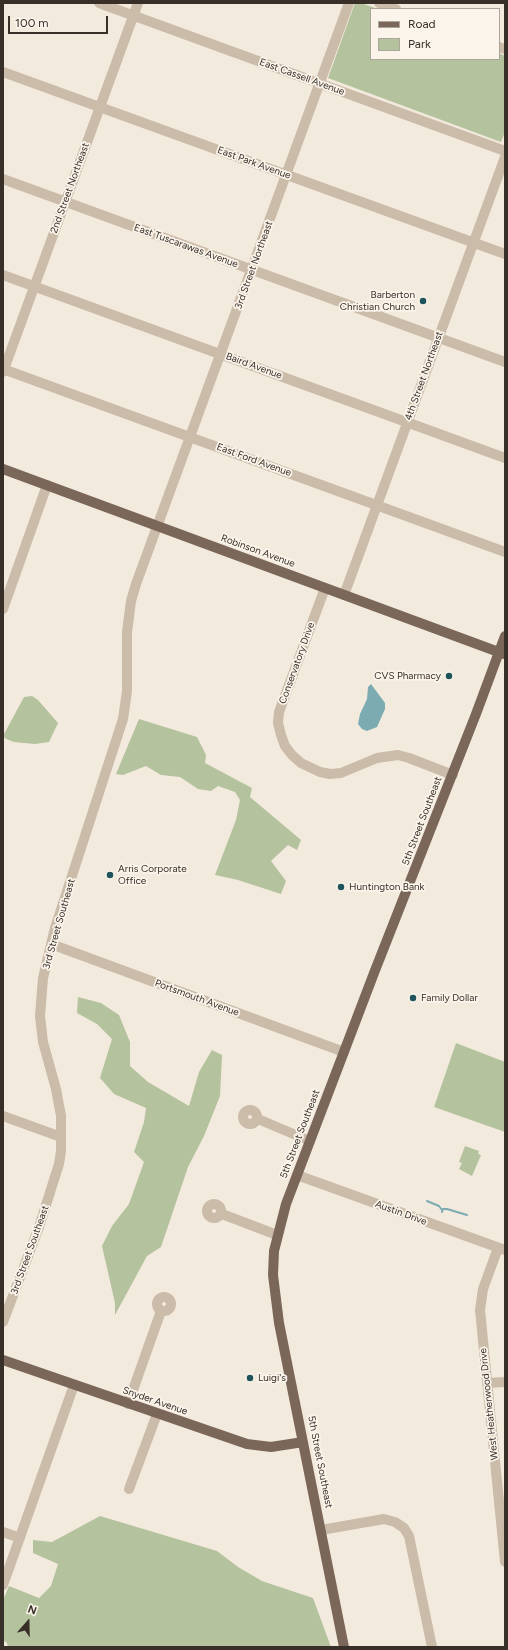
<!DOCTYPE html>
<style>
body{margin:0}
#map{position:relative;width:508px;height:1650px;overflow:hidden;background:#f3eade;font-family:Figtree,sans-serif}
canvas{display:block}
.frame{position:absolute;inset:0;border:4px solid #382f29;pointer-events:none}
.legend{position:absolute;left:370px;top:8px;width:130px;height:52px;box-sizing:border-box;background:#faf4ea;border:1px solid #aca59d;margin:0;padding:5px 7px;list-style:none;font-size:12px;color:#382f29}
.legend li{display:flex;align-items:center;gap:8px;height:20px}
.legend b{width:20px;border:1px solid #aca59d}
.north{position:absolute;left:8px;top:1602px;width:40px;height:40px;-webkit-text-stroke:3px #faf4ea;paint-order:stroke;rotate:20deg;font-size:11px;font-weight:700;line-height:16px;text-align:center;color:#382f29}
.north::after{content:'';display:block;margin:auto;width:14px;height:18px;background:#382f29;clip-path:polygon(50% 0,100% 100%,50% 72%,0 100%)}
.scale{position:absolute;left:8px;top:16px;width:100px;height:18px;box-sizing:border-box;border:2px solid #382f29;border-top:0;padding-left:5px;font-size:12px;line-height:14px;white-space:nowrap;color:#382f29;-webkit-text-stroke:3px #faf4ea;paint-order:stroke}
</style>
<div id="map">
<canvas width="508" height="1650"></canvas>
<div class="frame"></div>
<ul class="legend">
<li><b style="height:5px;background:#7b675a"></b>Road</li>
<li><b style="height:11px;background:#b4c29d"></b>Park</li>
</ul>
<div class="north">N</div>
<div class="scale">100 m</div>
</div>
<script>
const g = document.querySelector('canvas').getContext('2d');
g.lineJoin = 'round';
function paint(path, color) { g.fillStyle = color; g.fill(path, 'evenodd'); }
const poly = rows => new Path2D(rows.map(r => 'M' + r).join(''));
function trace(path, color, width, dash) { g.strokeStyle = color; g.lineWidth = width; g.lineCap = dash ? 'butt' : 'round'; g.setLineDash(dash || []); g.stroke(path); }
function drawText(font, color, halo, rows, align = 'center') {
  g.font = font + ' Figtree,sans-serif'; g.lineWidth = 3.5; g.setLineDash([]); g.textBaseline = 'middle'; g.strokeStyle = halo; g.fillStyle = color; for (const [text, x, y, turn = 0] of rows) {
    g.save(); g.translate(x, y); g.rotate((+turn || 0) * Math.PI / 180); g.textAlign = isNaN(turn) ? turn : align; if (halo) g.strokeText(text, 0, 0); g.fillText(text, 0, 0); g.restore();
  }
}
paint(poly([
 [355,3,361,3,378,9,371,9,371,59,499,59,499,53,505,56,505,132,501,142,328,78],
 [32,696,38,700,58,723,49,742,35,744,14,742,6,739,3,736,24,697],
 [139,719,197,737,206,755,205,763,252,788,250,797,301,840,297,850,288,845,271,861,286,881,281,894,238,880,215,875,236,820,240,800,235,792,218,786,211,791,198,789,180,777,161,775,146,766,123,775,116,774],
 [78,997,101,1003,119,1015,130,1042,130,1066,148,1082,189,1106,199,1072,212,1050,222,1055,220,1096,204,1136,188,1167,161,1247,147,1256,115,1315,115,1303,102,1246,112,1226,129,1204,144,1162,134,1152,144,1122,146,1108,114,1094,100,1078,112,1039,97,1024,77,1013],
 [456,1043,505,1062,505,1132,434,1107],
 [465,1146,479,1151,478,1154,481,1155,472,1176,459,1169,462,1163,459,1162],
 [100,1516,217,1551,238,1567,262,1581,313,1598,331,1647,8,1647,7,1643,3,1640,3,1600,9,1586,39,1598,51,1586,58,1564,33,1553,33,1540,52,1542]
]), '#b4c29d');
paint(poly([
 [371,684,385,703,385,709,377,727,367,731,362,729,358,724,360,714,367,699,368,687]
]), '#7cabb1');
trace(poly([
 [427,1201,439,1206,442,1210],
 [442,1212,443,1209,447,1209,467,1215]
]), '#7cabb1', 2);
trace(poly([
 [99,3,505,151],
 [379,3,396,9],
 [499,47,505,49],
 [3,72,505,254],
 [3,179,505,362],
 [3,275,505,458],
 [3,369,505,552],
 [3,372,138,3],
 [325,588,279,712,278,723,281,735,285,746,292,755,301,763,320,772,330,774,341,773,377,758,398,755,409,758,453,775],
 [344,595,505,157],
 [3,609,47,485],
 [51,944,344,1052],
 '243 1117a7 7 0 1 1 14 0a7 7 0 1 1-14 0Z',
 [3,1116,61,1137],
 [258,1119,310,1141],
 [297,1175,505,1250],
 '207 1211a7 7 0 1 1 14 0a7 7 0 1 1-14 0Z',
 [222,1214,277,1235],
 [498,1248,483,1289,480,1310,505,1562],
 '157 1304a7 7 0 1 1 14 0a7 7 0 1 1-14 0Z',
 [3,1322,39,1227,59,1164,61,1151,61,1116,56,1089,43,1042,40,1016,43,978,55,928,123,719,127,691,127,632,131,601,136,584,349,3],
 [487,1383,505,1382],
 [128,1404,161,1311],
 [129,1489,157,1414],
 [321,1530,384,1519,395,1522,404,1528,409,1536,432,1647],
 [3,1532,20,1538],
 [3,1585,74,1385]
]), '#cbbba9', 10);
trace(poly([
 [3,469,504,654],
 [3,1360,247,1444,271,1447,303,1442],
 [344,1647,279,1323,273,1275,274,1251,286,1204,374,973,476,714,505,636]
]), '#7b675a', 10);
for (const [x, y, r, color] of [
 [423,301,4,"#1e535b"],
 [449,676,4,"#1e535b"],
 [110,875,4,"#1e535b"],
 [341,887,4,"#1e535b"],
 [413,998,4,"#1e535b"],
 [250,1378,4,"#1e535b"]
]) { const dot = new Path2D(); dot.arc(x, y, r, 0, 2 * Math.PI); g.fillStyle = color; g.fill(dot); trace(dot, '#faf4ea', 1.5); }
drawText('10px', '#382f29', '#faf4ea', [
 ["East Cassell Avenue",302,77,20],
 ["East Park Avenue",254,163,20],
 ["2nd Street Northeast",70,188,-70],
 ["East Tuscarawas Avenue",186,246,20],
 ["3rd Street Northeast",254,265,-70],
 ["Baird Avenue",254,366,20],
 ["4th Street Northeast",424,376,-70],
 ["East Ford Avenue",254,460,20],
 ["Robinson Avenue",258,551,20],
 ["Conservatory Drive",297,663,-70],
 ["5th Street Southeast",422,821,-69],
 ["3rd Street Southeast",59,924,-74],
 ["Portsmouth Avenue",197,998,20],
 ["5th Street Southeast",300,1134,-69],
 ["Austin Drive",401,1213,20],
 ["3rd Street Southeast",30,1250,-70],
 ["Snyder Avenue",155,1401,19],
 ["West Heatherwood Drive",489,1404,-96],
 ["5th Street Southeast",320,1462,79]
]);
drawText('10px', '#382f29', '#faf4ea', [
 ["Barberton",415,295,"right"],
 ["Christian Church",415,307,"right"],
 ["CVS Pharmacy",441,676,"right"],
 ["Arris Corporate",118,869],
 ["Office",118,881],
 ["Huntington Bank",349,887],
 ["Family Dollar",421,998],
 ["Luigi's",258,1378]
], 'left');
</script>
